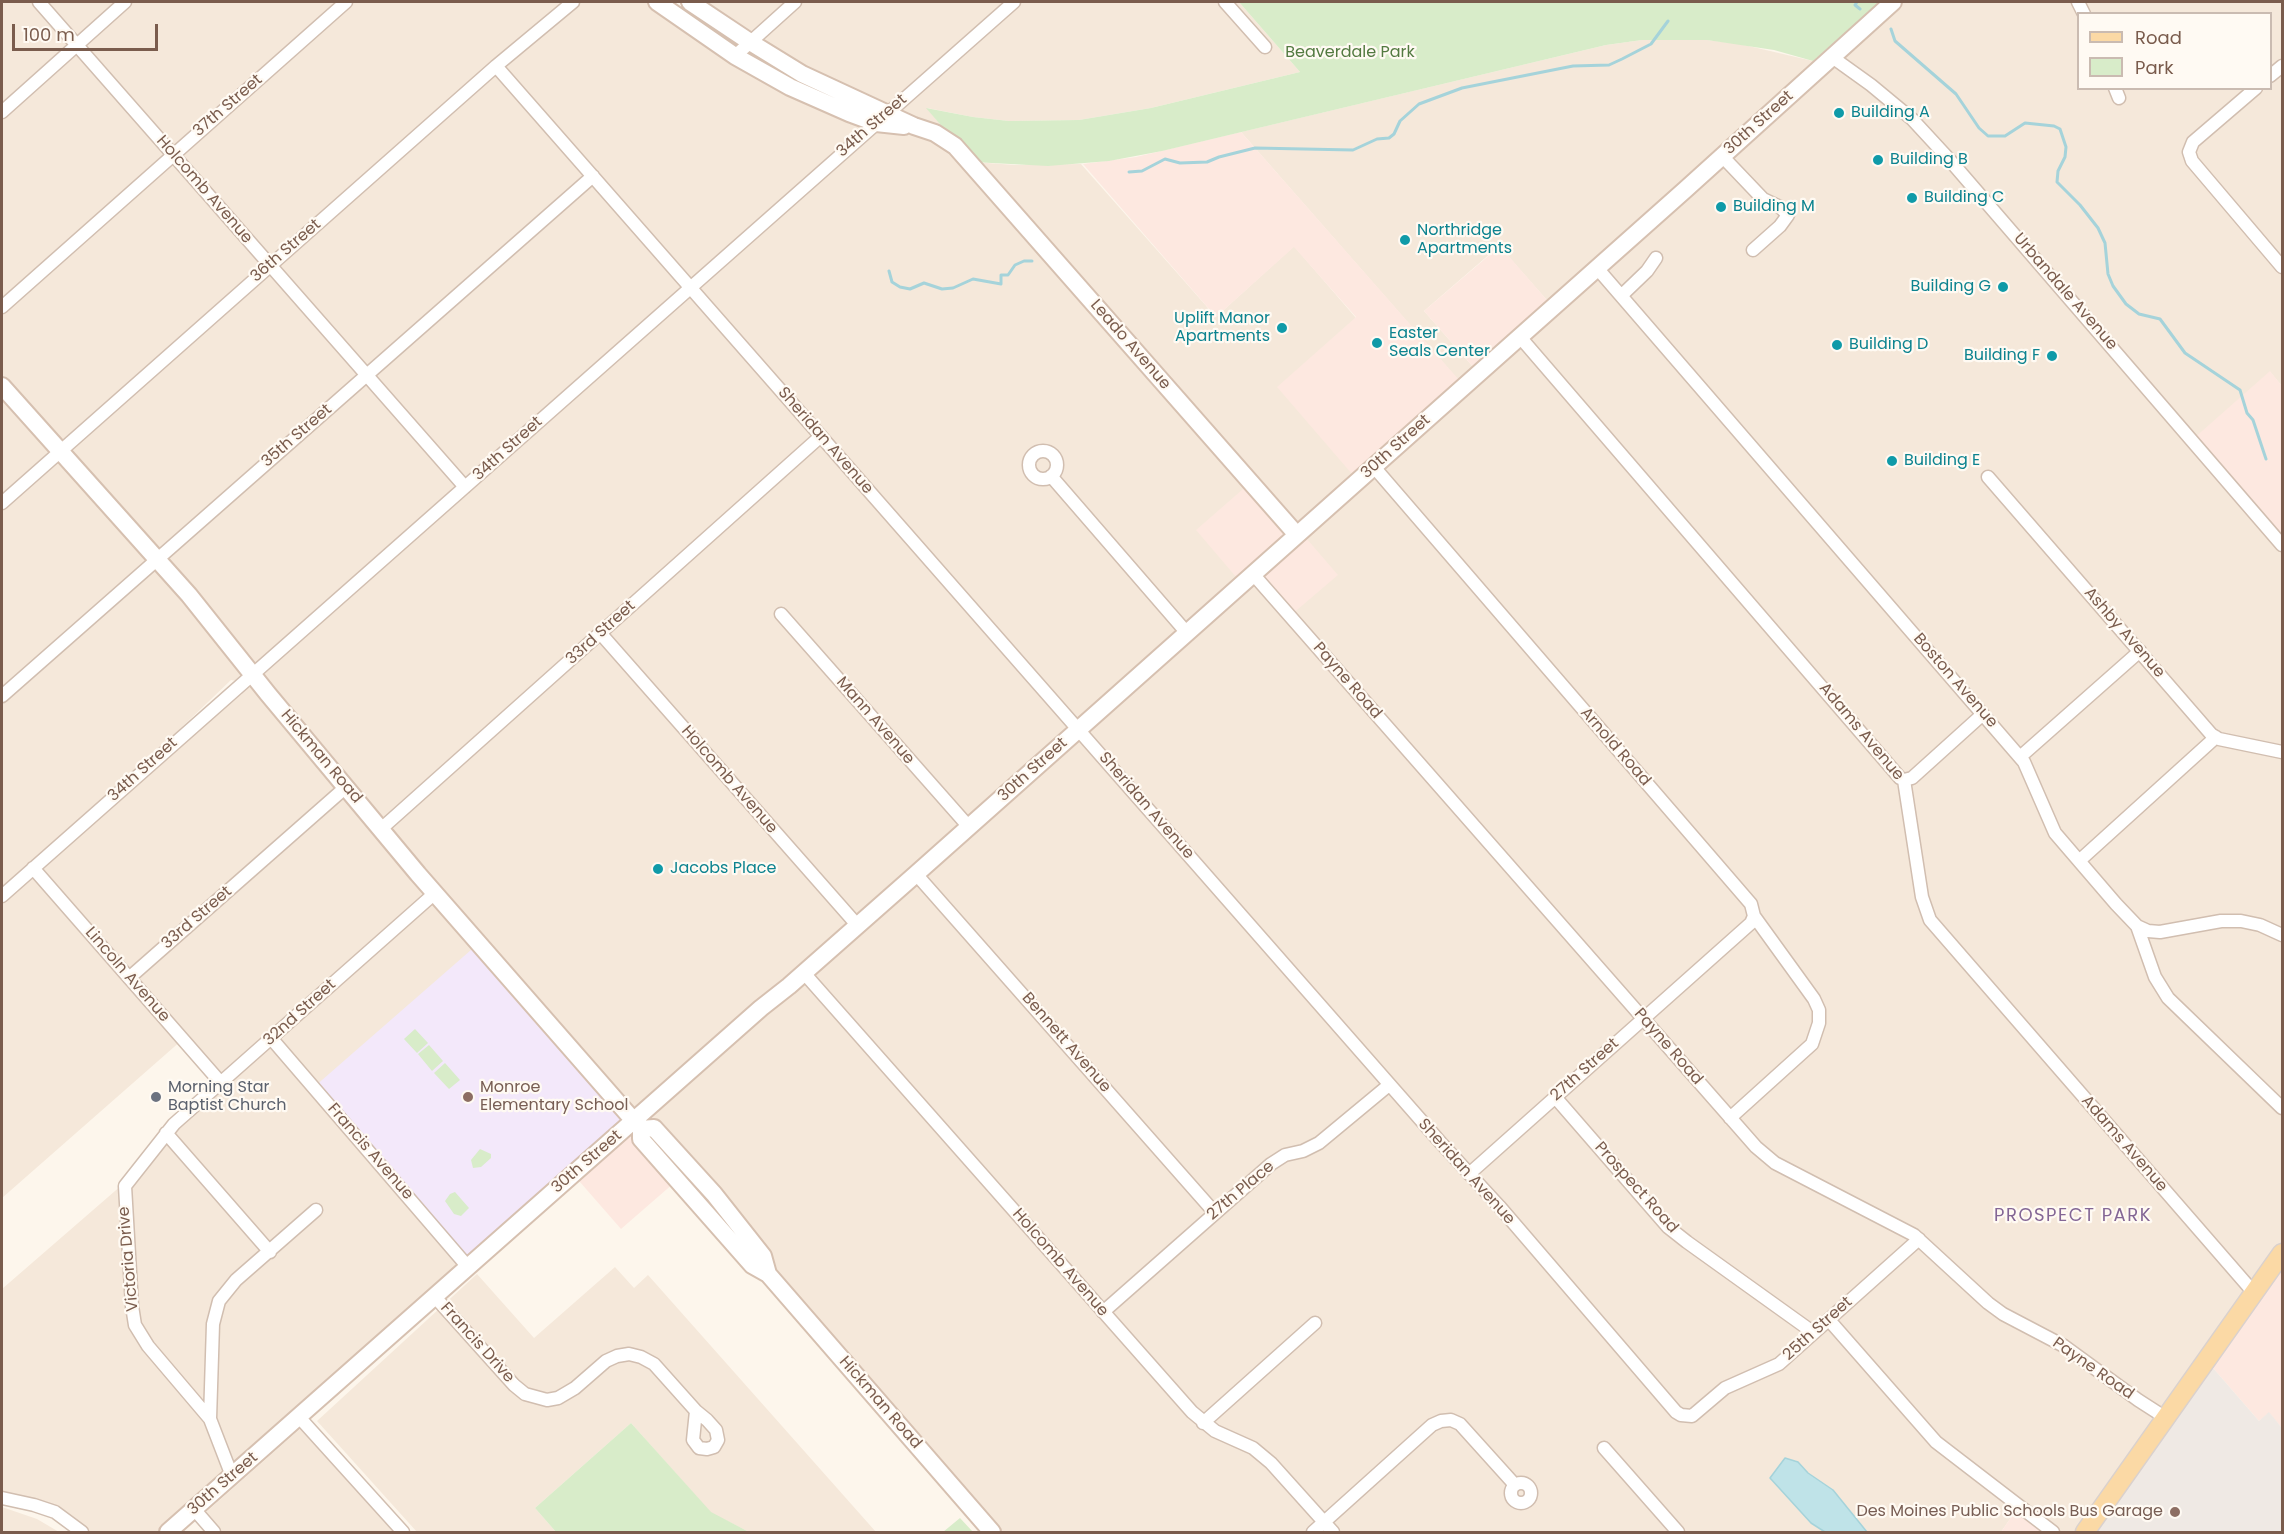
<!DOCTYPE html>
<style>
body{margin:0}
#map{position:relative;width:2284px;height:1534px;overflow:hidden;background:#fdf6ec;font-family:Poppins,sans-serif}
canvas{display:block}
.frame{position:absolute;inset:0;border:3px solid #7a5c4d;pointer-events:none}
.legend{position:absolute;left:2077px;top:12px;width:195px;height:78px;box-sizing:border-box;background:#fffaf3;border:2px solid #cabbb1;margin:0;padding:8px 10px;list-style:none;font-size:18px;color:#7a5c4d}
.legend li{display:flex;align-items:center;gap:12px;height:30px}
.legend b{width:30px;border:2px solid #cabbb1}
.scale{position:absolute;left:12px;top:24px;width:146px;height:27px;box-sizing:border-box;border:3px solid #7a5c4d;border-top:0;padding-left:8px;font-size:18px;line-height:21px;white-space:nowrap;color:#7a5c4d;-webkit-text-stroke:4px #fffaf3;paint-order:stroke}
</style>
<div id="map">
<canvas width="2284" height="1534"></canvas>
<div class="frame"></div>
<ul class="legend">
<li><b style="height:8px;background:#fbd9a5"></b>Road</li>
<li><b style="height:16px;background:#d8ecc9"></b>Park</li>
</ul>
<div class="scale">100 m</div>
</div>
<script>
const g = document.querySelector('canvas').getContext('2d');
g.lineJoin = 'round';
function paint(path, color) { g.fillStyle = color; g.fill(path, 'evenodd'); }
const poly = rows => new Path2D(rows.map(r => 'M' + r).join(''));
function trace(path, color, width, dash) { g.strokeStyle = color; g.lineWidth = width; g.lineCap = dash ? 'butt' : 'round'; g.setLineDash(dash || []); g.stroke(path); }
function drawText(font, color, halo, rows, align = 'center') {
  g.font = font + ' Poppins,sans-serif'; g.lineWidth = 4.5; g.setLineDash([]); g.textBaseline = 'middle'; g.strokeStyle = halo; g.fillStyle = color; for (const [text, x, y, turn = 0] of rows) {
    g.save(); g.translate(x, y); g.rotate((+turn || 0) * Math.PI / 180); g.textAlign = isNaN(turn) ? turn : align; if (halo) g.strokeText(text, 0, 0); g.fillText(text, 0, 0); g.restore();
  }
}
paint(poly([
 [2,2,657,2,849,113,875,108,690,2,1239,2,1300,72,1151,108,1079,120,1009,121,973,117,927,108,973,162,1015,165,1081,164,1216,317,1294,246,1356,318,1358,481,1553,307,1499,246,1424,311,1474,368,1460,382,1241,132,1606,45,1642,40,1707,40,1740,44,1813,61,1825,51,1831,57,1893,2,2282,2,2282,386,2270,372,2282,545,2282,1253,2082,1532,2053,1532,2019,1506,2001,1532,1867,1532,1833,1490,1808,1473,1795,1460,1811,1523,1825,1532,992,1532,641,1129,468,1267,168,1532,82,1532,73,1524,2,1498,2,1289,130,1178,220,1083,182,1040,2,1198],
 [2078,14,2270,14,2270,88,2078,88],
 [231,680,242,682,242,694,44,859],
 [615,1267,634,1288,648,1275,876,1532,749,1532,711,1513,631,1423,535,1508,556,1532,417,1532,317,1421,477,1274,534,1338],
 [301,1428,393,1532,222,1532,205,1513],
 [2,1507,37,1519,59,1532,2,1532]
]), '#f5e8da');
paint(poly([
 [1241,132,1460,381,1474,368,1424,311,1500,246,1553,307,1358,481,1277,387,1356,317,1294,247,1216,317,1083,164,1136,157],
 [2270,371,2282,386,2282,545,2193,439],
 [1251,482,1301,532,1338,575,1290,616,1253,574,1242,584,1196,530],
 [634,1121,682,1176,621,1229,573,1174],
 [2282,1253,2282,1428,2269,1413,2259,1421,2207,1361],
 [2019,1506,2053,1532,2001,1532]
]), '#fde8e0');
paint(poly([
 [2207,1361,2259,1421,2269,1412,2282,1428,2282,1532,2085,1532]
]), '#efe9e4');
paint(poly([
 [479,943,634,1121,468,1267,314,1087]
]), '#f3e8fa');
paint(poly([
 [1239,2,1880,2,1813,61,1774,50,1707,40,1642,40,1606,45,1162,151,1109,161,1048,166,973,162,926,108,973,117,1009,121,1079,120,1151,108,1300,72],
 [415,1029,428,1043,417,1053,404,1039],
 [429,1045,443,1061,432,1071,418,1054],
 [445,1063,460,1080,449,1089,434,1073],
 [480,1149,491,1154,491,1158,481,1167,473,1168,471,1160],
 [455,1192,469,1208,461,1216,454,1214,445,1201,450,1194],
 [631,1423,711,1512,749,1532,556,1532,535,1508],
 [960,1518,973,1532,943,1532]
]), '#d8ecc9');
const water = poly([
 [1785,1458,1798,1462,1808,1473,1833,1490,1867,1532,1825,1532,1811,1523,1770,1478,1785,1458]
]);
paint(water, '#bfe3e8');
trace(water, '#a5d3da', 1.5);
trace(poly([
 [1857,2,1855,5,1860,9],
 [1891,29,1895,41,1956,94,1979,128,1988,136,2005,136,2025,123,2054,126,2060,129,2066,147,2065,157,2058,171,2057,182,2080,205,2098,228,2105,243,2108,274,2113,286,2126,304,2139,314,2160,319,2185,353,2240,390,2247,413,2253,420,2266,459],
 [1129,172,1142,171,1165,159,1180,163,1207,162,1219,157,1255,148,1353,150,1377,139,1389,138,1394,134,1400,121,1419,104,1462,88,1573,66,1609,65,1622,59,1651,44,1668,21],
 [889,271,892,282,900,287,910,289,924,283,942,289,953,288,973,279,1001,284,1001,275,1008,275,1015,265,1024,261,1032,261]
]), '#a5d3da', 3);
const street = poly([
 [39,2,465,487],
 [1225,2,1265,47],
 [2078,2,2084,14],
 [735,56,795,2],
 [1832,57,1871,85,1912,119,1948,158,2282,545],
 [496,66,1441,1143,1499,1206,1676,1412,1681,1415,1692,1416,1725,1388,1779,1364,1919,1239],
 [2270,76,2282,66],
 [2115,88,2119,98],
 [2256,88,2193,142,2189,152,2192,161,2282,267],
 [2,112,125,2],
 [1722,156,1763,199,1780,207,1788,215,1780,226,1753,250],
 [1597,268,2024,762,2055,833,2116,904,2137,926,2155,977,2168,998,2282,1108],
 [1622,295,1647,271,1656,258],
 [2,307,346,2],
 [1520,337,1900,778,1904,780,1922,897,1930,920,2255,1294],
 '1029 465a14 14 0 1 1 28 0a14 14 0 1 1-28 0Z',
 [1374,467,1751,904,1754,916,1814,999,1819,1010,1819,1023,1812,1044,1730,1118],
 [1051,476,1187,633],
 [1988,477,2211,734,2219,739,2282,752],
 [2,503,496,66,573,2],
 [1253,574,1756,1147,1775,1163,1914,1235,1988,1303,2003,1314,2064,1346,2138,1400,2166,1418],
 [781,614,969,827],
 [601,634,858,926],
 [2,696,593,176],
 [2020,757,2140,651],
 [1904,780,1912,778,1983,714],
 [381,829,821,436],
 [2079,861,2216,737],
 [33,868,221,1083],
 [916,874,1215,1213],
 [2,896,1014,2],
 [2137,926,2148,931,2160,932,2221,921,2241,921,2260,925,2282,935],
 [804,973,1192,1412,1215,1431,1253,1448,1271,1463,1333,1532],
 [129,978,346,787],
 [271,1038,468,1267],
 [1555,1097,1668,1227,1687,1242,1814,1333],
 [166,1133,270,1252],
 [1469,1174,1751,923,1754,916],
 [435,1297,514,1385,525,1394,547,1400,558,1398,575,1388,606,1361,617,1356,629,1354,641,1357,654,1364,696,1411,707,1420,716,1430,718,1440,714,1447,707,1449,699,1448,693,1440,696,1411],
 [1103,1312,1271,1164,1285,1155,1303,1151,1319,1143,1389,1085],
 [1829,1320,1936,1442,2053,1532],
 [299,1417,403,1532],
 [210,1419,213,1324,219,1301,236,1280,316,1210],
 [1203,1423,1315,1323],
 [1604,1448,1678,1532],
 [232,1476,210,1419,148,1346,135,1325,132,1306,125,1186,174,1124,435,893],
 '1511 1493a10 10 0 1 1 20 0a10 10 0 1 1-20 0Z',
 [2,1498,34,1505,55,1512,82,1532],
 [194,1509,214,1532],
 [1313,1532,1432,1425,1441,1421,1451,1420,1460,1424,1515,1485]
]);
const secondary = poly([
 [657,2,735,56,790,87,849,113,876,123,904,126],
 [690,2,750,42,802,74,914,126,935,133,955,146,1297,535],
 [2,386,189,595,268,694,418,874,641,1129,641,1139,752,1265,768,1274,992,1532],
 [641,1129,654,1128,714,1194,763,1256,768,1274],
 [168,1532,761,1008,789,986,916,874,1686,189,1893,2]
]);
const primary = poly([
 [2085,1532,2282,1253]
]);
trace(street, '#d1beb0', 15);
trace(secondary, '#d6c0b0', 20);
trace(primary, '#dad1cd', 21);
trace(street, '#fff', 12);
trace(secondary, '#fff', 16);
trace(primary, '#fbd9a5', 18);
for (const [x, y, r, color] of [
 [1839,113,6,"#0f9aa8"],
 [1878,160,6,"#0f9aa8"],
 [1912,198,6,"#0f9aa8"],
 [1721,207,6,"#0f9aa8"],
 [1405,240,6,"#0f9aa8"],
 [2003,287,6,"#0f9aa8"],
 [1282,328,6,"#0f9aa8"],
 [1377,343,6,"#0f9aa8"],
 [1837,345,6,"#0f9aa8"],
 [2052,356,6,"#0f9aa8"],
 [1892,461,6,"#0f9aa8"],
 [658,869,6,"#0f9aa8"],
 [156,1097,6,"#6b7280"],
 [468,1097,6,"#8d6e63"],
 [2175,1512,6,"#8d6e63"]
]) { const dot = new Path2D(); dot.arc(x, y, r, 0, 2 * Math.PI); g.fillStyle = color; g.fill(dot); trace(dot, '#fffaf3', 2); }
drawText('16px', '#537a41', '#fffaf3', [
 ["Beaverdale Park",1350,53]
]);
drawText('16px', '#7a5c4d', '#fffaf3', [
 ["37th Street",228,106,-41],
 ["30th Street",1759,123,-42],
 ["34th Street",872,126,-41],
 ["Holcomb Avenue",204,190,49],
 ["36th Street",286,251,-41],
 ["Urbandale Avenue",2065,292,49],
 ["Leado Avenue",1130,345,49],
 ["35th Street",297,436,-41],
 ["Sheridan Avenue",825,441,49],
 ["30th Street",1396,447,-42],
 ["34th Street",508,449,-42],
 ["33rd Street",601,633,-42],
 ["Ashby Avenue",2124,633,49],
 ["Payne Road",1347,681,49],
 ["Boston Avenue",1955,681,49],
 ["Mann Avenue",875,721,49],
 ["Adams Avenue",1861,732,50],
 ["Arnold Road",1615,747,49],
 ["Hickman Road",321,757,50],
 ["34th Street",143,770,-42],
 ["30th Street",1033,770,-42],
 ["Holcomb Avenue",729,780,49],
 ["Sheridan Avenue",1146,806,49],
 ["33rd Street",197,918,-41],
 ["Lincoln Avenue",127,975,49],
 ["32nd Street",300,1013,-42],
 ["Bennett Avenue",1066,1043,49],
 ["Payne Road",1668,1047,49],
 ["27th Street",1585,1070,-42],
 ["Adams Avenue",2124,1144,49],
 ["Francis Avenue",370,1152,49],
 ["30th Street",587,1162,-41],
 ["Sheridan Avenue",1466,1172,48],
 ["Prospect Road",1636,1188,48],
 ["27th Place",1241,1191,-40],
 ["Victoria Drive",129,1259,-95],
 ["Holcomb Avenue",1060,1263,49],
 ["25th Street",1818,1329,-42],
 ["Francis Drive",477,1343,48],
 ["Payne Road",2093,1369,35],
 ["Hickman Road",880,1403,49],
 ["30th Street",223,1484,-41]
]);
drawText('16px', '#0d838f', '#fffaf3', [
 ["Building A",1851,113],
 ["Building B",1890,160],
 ["Building C",1924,198],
 ["Building M",1733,207],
 ["Northridge",1417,231],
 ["Apartments",1417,249],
 ["Building G",1991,287,"right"],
 ["Uplift Manor",1270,319,"right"],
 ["Apartments",1270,337,"right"],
 ["Easter",1389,334],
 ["Seals Center",1389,352],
 ["Building D",1849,345],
 ["Building F",2040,356,"right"],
 ["Building E",1904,461],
 ["Jacobs Place",670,869]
], 'left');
drawText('16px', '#5b616d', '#fffaf3', [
 ["Morning Star",168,1088],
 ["Baptist Church",168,1106]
], 'left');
drawText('16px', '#785e54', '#fffaf3', [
 ["Monroe",480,1088],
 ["Elementary School",480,1106],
 ["Des Moines Public Schools Bus Garage",2163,1512,"right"]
], 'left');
g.letterSpacing = '1.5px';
drawText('18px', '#846695', '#fffaf3', [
 ["PROSPECT PARK",2073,1216]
]);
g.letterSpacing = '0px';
</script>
